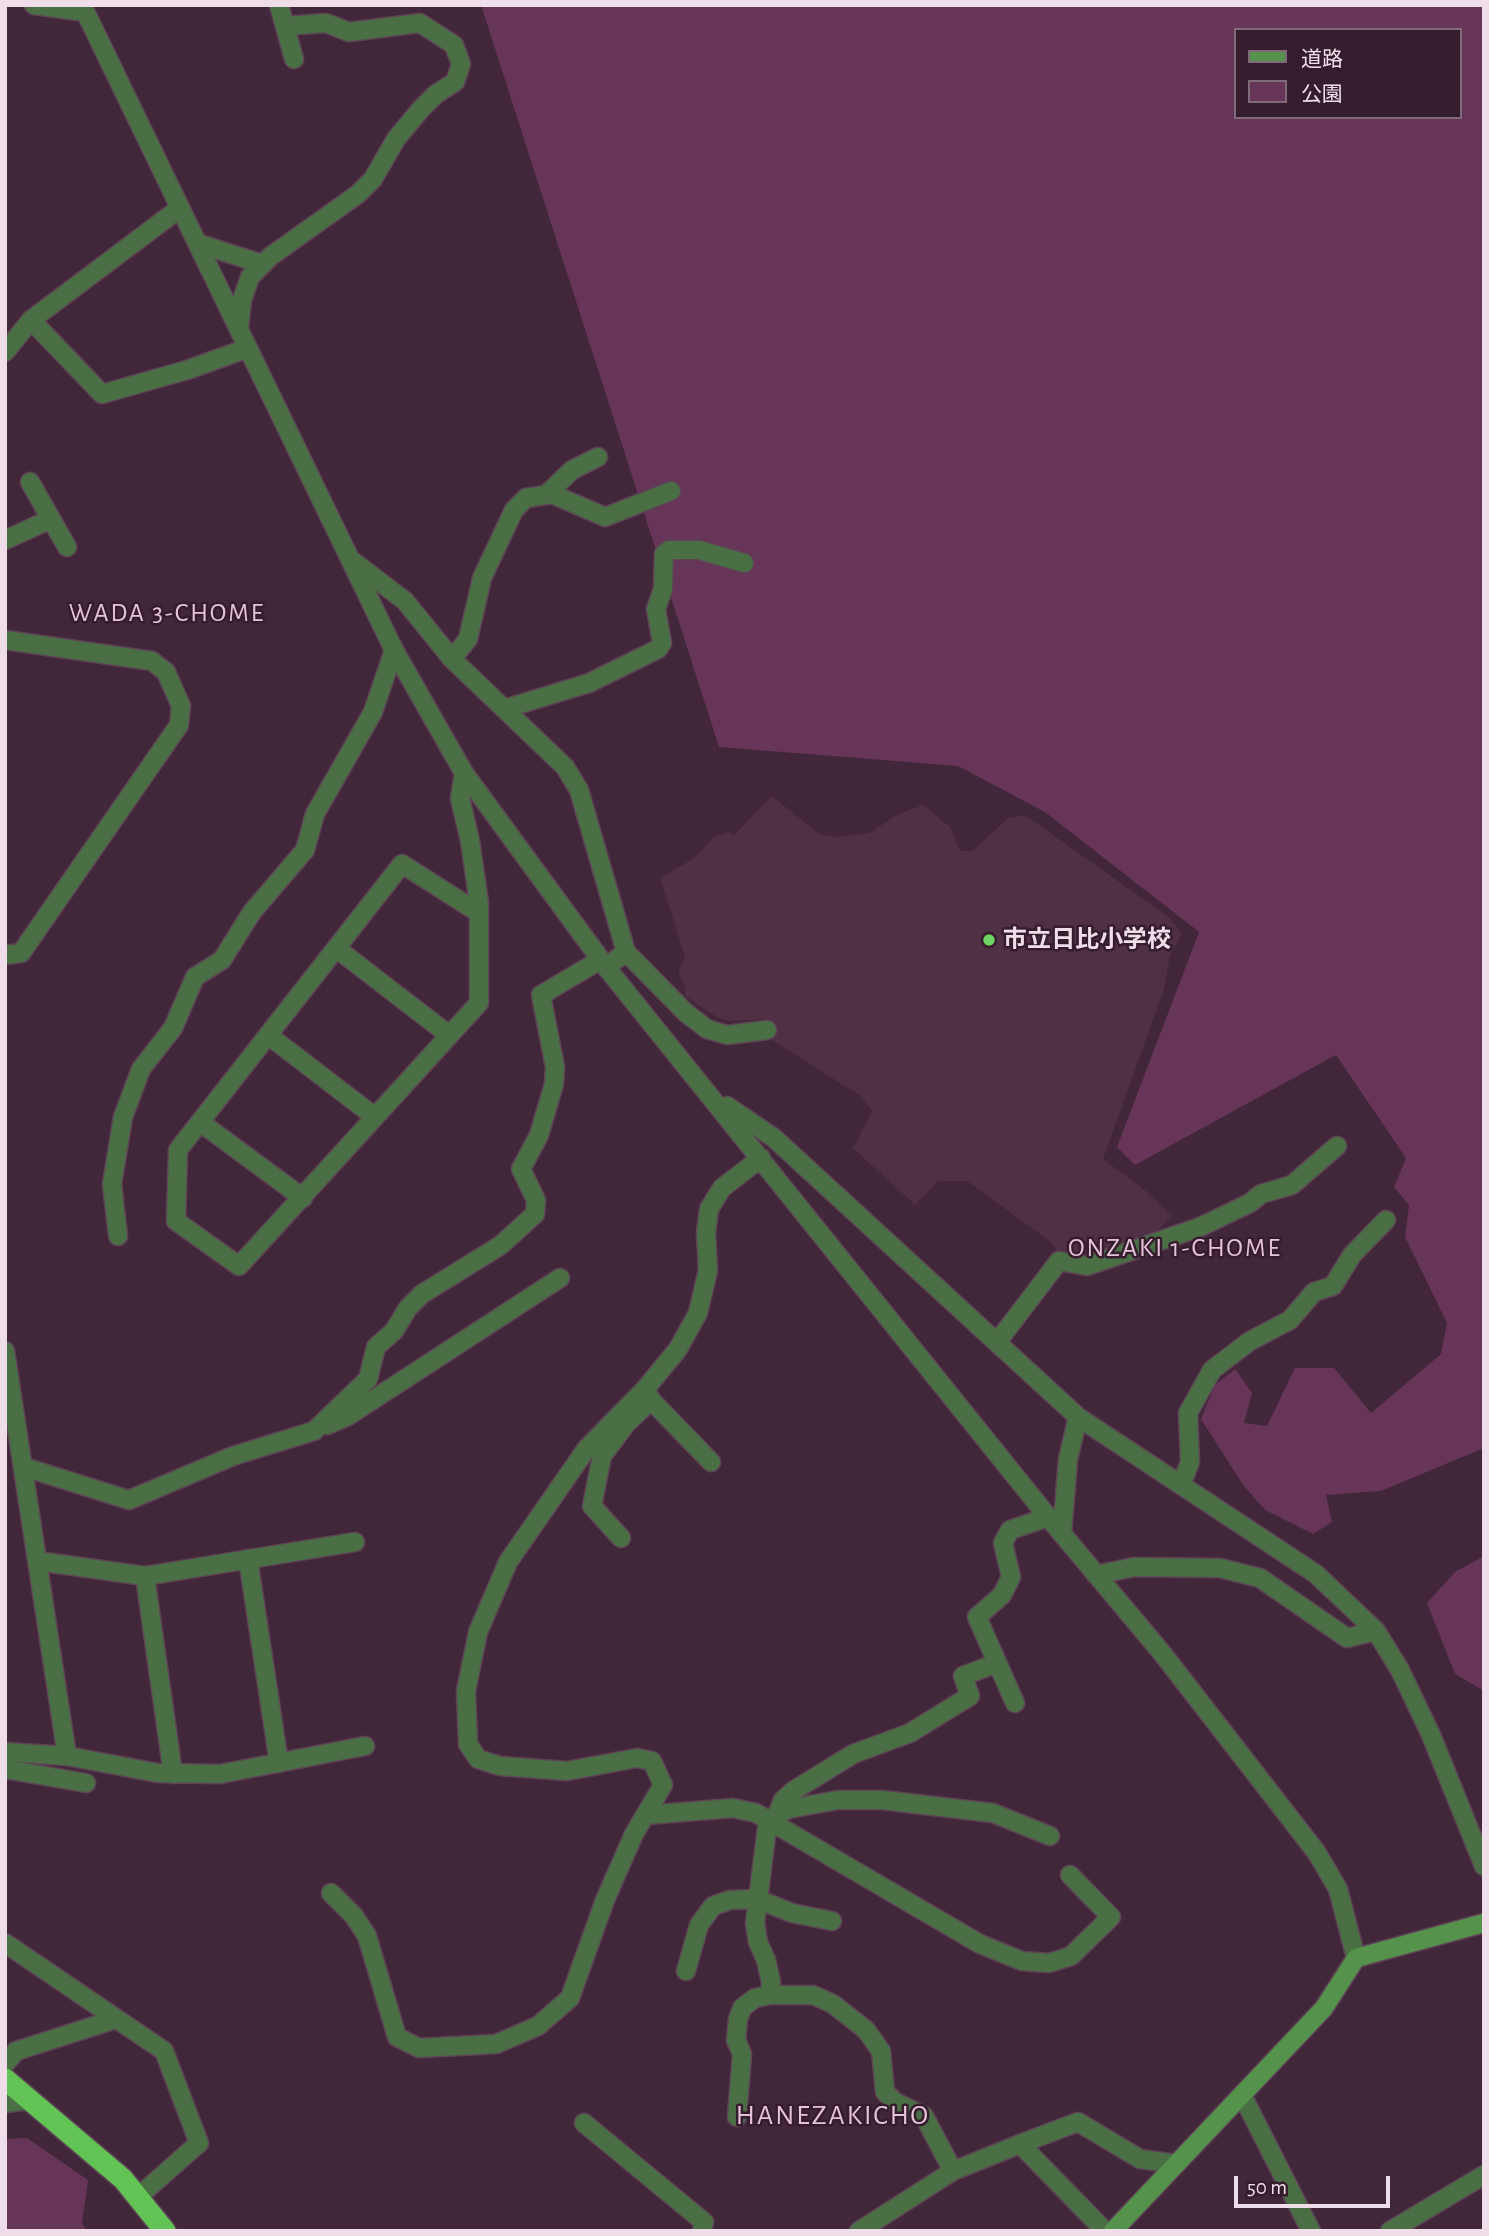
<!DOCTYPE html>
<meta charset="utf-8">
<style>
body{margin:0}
#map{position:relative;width:1489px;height:2236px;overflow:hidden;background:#412739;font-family:"Alegreya Sans","Noto Sans JP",sans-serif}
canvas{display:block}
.frame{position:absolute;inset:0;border:7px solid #efdee9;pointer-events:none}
.legend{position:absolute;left:1234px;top:28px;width:228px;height:91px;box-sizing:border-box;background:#361d2e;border:2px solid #806a79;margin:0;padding:9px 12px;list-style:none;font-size:21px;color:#efdee9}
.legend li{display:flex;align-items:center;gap:14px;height:35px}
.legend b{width:35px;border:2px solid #806a79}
.scale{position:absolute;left:1234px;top:2176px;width:156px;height:32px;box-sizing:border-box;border:4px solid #efdee9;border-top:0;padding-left:9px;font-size:21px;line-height:24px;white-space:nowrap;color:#efdee9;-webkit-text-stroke:5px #361d2e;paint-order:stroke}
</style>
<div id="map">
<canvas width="1489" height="2236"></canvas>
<div class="frame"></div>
<ul class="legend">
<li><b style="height:9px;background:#55924c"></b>道路</li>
<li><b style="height:19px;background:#663558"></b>公園</li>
</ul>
<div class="scale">50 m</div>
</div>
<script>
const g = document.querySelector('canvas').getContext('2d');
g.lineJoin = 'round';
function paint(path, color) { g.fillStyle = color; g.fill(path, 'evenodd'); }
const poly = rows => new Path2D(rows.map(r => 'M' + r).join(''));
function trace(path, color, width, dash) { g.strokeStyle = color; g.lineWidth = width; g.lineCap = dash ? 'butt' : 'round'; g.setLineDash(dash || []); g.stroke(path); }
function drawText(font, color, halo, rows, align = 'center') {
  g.font = font + ' "Alegreya Sans","Noto Sans JP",sans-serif'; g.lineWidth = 5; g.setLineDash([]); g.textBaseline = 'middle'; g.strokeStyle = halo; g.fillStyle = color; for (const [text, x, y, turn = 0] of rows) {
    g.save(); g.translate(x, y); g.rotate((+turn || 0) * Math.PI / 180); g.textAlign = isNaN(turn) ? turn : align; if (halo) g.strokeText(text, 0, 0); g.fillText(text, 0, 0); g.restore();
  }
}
paint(poly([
 [772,796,819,834,836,837,870,833,896,815,923,805,950,827,960,851,973,851,1008,818,1025,815,1170,918,1182,934,1170,955,1164,989,1103,1159,1146,1191,1173,1216,1158,1230,1159,1236,1081,1260,1058,1253,1051,1242,967,1181,938,1181,915,1205,853,1148,872,1111,859,1095,772,1040,770,1019,729,1021,717,1017,685,996,685,987,678,973,685,957,660,878,693,859,714,837,728,832,734,835]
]), '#4f3045');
paint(poly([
 [481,5,1484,5,1484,1448,1381,1491,1326,1495,1332,1522,1313,1534,1265,1510,1243,1485,1201,1419,1215,1385,1235,1369,1252,1393,1244,1423,1267,1426,1295,1368,1334,1368,1371,1413,1441,1354,1447,1323,1405,1237,1409,1205,1394,1187,1406,1158,1336,1055,1135,1165,1117,1147,1199,932,1045,812,958,766,719,747],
 [1235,30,1459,30,1459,117,1235,117],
 [1484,1556,1484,1691,1455,1674,1427,1603,1455,1572],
 [27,2138,88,2180,82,2223,86,2231,5,2231,5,2139]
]), '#663558');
const street = poly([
 [34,5,85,12],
 [82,5,394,650,464,773,606,967,1048,1517,1162,1653,1317,1853,1338,1889,1356,1958],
 [279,5,294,59],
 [197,243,262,264],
 [31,320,102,394,187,370,248,348],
 [239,328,242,300,250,277,271,256,358,194,373,179,396,139,421,109,436,94,455,82,461,64,454,45,420,23,349,32,326,23,285,26],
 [5,352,31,320,180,208],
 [30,482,67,547],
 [547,494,572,470,598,457],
 [5,540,51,519],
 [354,562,405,601,452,659,565,767,579,790,626,952,606,967],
 [5,640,152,661,166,672,181,706,179,725,21,953,5,955],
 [452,659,468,639,482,578,514,510,526,498,552,494,605,517,671,491],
 [504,709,589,683,658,649,662,643,656,609,663,589,664,554,669,550,699,550,744,563],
 [464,773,460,798,470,841,479,903,479,1003,239,1266,176,1221,178,1150,402,864,479,913],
 [336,948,449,1035],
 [626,952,686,1013,707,1029,727,1035,767,1030],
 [268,1035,375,1117],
 [727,1106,774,1138,1078,1417,1316,1574,1376,1631],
 [200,1122,303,1198],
 [118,1236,112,1184,123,1117,141,1069,173,1028,195,977,222,960,252,912,305,850,315,814,373,712,394,650],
 [998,1341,1059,1261,1087,1266,1200,1227,1250,1203,1261,1194,1292,1185,1337,1146],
 [5,1351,67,1756],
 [646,1390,651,1400,711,1462],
 [327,1425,348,1416,560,1278],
 [24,1467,129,1500,233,1456,314,1431,368,1379,376,1347,394,1331,408,1308,422,1294,501,1245,535,1214,536,1200,521,1169,539,1135,554,1084,555,1067,541,995,600,960],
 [1181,1485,1190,1462,1188,1413,1212,1370,1250,1341,1290,1320,1314,1292,1333,1286,1352,1255,1386,1220],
 [1062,1534,1068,1459,1078,1417],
 [621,1538,592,1506,602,1456,626,1424,651,1400],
 [248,1559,279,1763],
 [37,1561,145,1576,355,1542],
 [1096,1575,1134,1567,1220,1568,1260,1578,1347,1638,1376,1631,1400,1670,1431,1735,1484,1866],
 [145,1576,173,1774],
 [1015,1703,977,1617,1002,1595,1011,1577,1003,1543,1010,1530,1048,1517],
 [5,1752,67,1756,158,1773,220,1774,365,1746],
 [5,1769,86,1783],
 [646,1815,733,1808,756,1813,980,1944,1022,1961,1049,1963,1071,1956,1111,1917,1070,1875],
 [777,1815,783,1800,793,1791,853,1754,910,1733,970,1696,963,1676,997,1663],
 [331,1893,354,1916,367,1936,397,2037,419,2048,496,2044,538,2026,570,1998,605,1900,634,1834,663,1785,652,1761,637,1758,567,1771,500,1766,478,1759,468,1744,466,1691,478,1632,508,1562,587,1448,646,1388,678,1349,698,1313,708,1270,706,1233,709,1209,722,1188,761,1158],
 [5,1943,164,2051,199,2143,138,2197],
 [686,1971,699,1925,713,1906,730,1900,757,1899,792,1913,832,1921],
 [5,2064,16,2051,116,2019],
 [1242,2095,1311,2231],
 [5,2103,30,2100],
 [737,2117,742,2054,736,2040,738,2019,742,2008,755,1998,770,1995],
 [584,2123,704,2222,702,2231],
 [1020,2144,1078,2122,1140,2159,1176,2164],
 [953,2171,924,2116,895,2102,885,2092,881,2051,866,2030,833,2004,813,1995,770,1995,771,1982,766,1960,758,1942,755,1923,768,1820,788,1809,838,1800,882,1800,993,1813,1050,1836],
 [859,2231,953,2171,1020,2144,1105,2231],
 [1390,2231,1484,2175]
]);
const secondary = poly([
 [1113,2231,1324,2008,1356,1958,1484,1923]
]);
const highway = poly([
 [5,2079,123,2179,165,2231]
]);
trace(street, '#5d4455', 21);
trace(secondary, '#5d4455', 21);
trace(highway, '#5d4455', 24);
trace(street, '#4a6f44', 18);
trace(secondary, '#55924c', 18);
trace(highway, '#62c455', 21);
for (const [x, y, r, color] of [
 [989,940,7,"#6ed360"]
]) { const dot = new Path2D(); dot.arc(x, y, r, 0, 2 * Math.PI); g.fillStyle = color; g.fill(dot); trace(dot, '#361d2e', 2.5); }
drawText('bold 24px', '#efdee9', '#361d2e', [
 ["市立日比小学校",1003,940]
], 'left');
g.letterSpacing = '2px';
drawText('26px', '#e4c2d8', '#361d2e', [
 ["WADA 3-CHOME",167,613],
 ["ONZAKI 1-CHOME",1175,1248]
]);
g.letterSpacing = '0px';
g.letterSpacing = '2px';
drawText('28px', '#e4c2d8', '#361d2e', [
 ["HANEZAKICHO",833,2116]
]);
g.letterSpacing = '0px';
</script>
